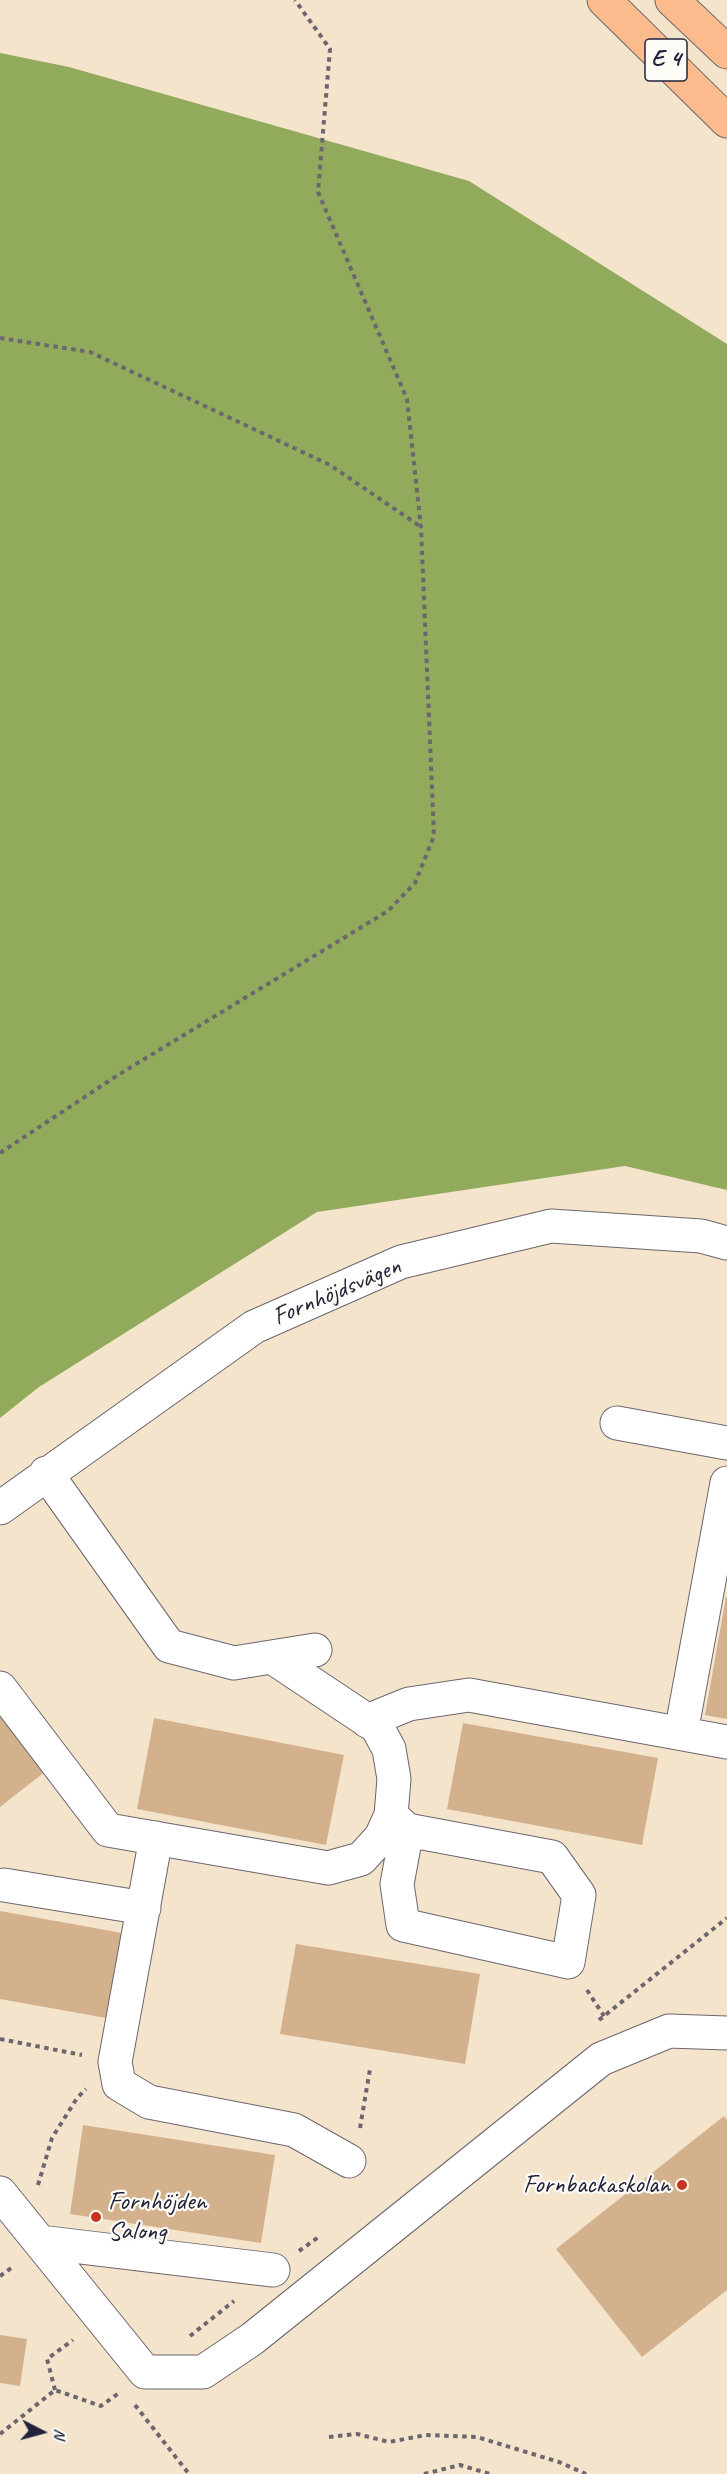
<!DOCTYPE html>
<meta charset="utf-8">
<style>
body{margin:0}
#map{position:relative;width:727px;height:2474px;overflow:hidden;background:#f4e4cc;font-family:Caveat,sans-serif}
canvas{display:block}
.north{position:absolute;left:12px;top:2402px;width:60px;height:60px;-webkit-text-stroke:4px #fdfcf7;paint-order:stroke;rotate:96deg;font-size:16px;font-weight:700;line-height:24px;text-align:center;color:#22223b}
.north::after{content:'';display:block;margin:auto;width:21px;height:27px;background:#22223b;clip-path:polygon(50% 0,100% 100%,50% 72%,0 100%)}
</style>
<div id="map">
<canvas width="727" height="2474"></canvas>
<div class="north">N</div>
</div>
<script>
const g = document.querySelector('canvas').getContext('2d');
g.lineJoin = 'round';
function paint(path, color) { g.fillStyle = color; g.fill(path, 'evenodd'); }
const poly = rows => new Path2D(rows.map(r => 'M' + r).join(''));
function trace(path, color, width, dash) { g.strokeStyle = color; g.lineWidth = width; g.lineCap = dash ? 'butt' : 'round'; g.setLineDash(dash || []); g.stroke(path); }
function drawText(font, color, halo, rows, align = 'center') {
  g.font = font + ' Caveat,sans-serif'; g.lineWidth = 4.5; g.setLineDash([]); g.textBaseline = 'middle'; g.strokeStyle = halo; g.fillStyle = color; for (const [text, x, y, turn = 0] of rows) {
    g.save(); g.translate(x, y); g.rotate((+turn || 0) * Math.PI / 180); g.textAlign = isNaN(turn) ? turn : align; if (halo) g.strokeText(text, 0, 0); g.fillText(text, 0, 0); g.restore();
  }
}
paint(poly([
 [0,53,69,67,469,181,727,344,727,1190,625,1166,317,1212,39,1387,0,1418]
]), '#92aa5c');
paint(poly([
 [726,1597,727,1597,727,1719,705,1715],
 [0,1711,46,1771,0,1807],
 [154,1718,344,1755,326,1845,137,1809],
 [463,1723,658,1758,642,1845,447,1809],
 [0,1911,122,1933,106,2018,0,1999],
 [296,1944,480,1974,465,2064,280,2034],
 [724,2116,727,2120,727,2290,642,2357,556,2249],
 [83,2125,275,2155,261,2243,70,2214],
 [0,2335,27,2339,20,2386,0,2383]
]), '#d4b18d');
const minor = poly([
 [617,1423,727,1443],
 [46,1473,169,1646,234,1663,315,1650],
 [0,1508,254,1327,401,1262,551,1226,701,1236,727,1243],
 [0,1688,108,1830,328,1868,361,1859,381,1837,391,1815,394,1779,389,1749,377,1727,272,1657],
 [367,1721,409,1704,469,1695,727,1742],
 [681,1733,727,1483],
 [391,1815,407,1830,552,1857,579,1895,568,1962,403,1925,397,1884,407,1830],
 [156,1838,115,2062,119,2084,149,2102,294,2130,349,2161],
 [4,1885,144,1908],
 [0,2193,145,2372,203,2372,252,2339,601,2059,669,2031,727,2033],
 [40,2242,273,2270]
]);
const highway = poly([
 [604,0,727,121],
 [672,0,727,52]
]);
trace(minor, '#6c666e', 35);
trace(highway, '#6c666e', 35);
trace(poly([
 [0,338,90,352,330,465,421,527],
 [0,1153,118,1075,388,911,415,883,434,836,421,528,407,399,318,192,330,49,295,0],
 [587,1990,604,2016],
 [599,2020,727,1918],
 [0,2039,82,2055],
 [360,2128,370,2069],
 [38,2185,52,2138,77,2098,86,2089],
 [299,2251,320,2236],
 [0,2276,14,2266],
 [190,2336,234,2301],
 [55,2390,47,2359,73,2340],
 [135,2405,189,2474],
 [0,2434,55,2390,101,2406,119,2393],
 [329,2437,357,2434,389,2442,426,2435,477,2437,559,2462,586,2474],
 [424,2474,460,2465,490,2474]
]), '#6c666e', 4, [4.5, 4.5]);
trace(minor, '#fff', 33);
trace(highway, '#fbbb8d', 33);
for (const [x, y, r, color] of [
 [682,2185,6,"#c8321e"],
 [96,2217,6,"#c8321e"]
]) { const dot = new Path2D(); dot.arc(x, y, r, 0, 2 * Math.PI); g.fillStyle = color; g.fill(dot); trace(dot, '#fdfcf7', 2); }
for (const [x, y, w] of [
 [666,60,42]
]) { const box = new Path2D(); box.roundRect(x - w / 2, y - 21, w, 42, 4.5); g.fillStyle = '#fdfcf7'; g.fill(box); trace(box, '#22223b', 1.5); }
drawText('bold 24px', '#22223b', null, [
 ["E 4",666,60]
]);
drawText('26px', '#22223b', '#fdfcf7', [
 ["Fornhöjdsvägen",337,1292,-23]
]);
drawText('26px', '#22223b', '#fdfcf7', [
 ["Fornbackaskolan",670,2185],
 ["Fornhöjden",108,2202,"left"],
 ["Salong",108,2232,"left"]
], 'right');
</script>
